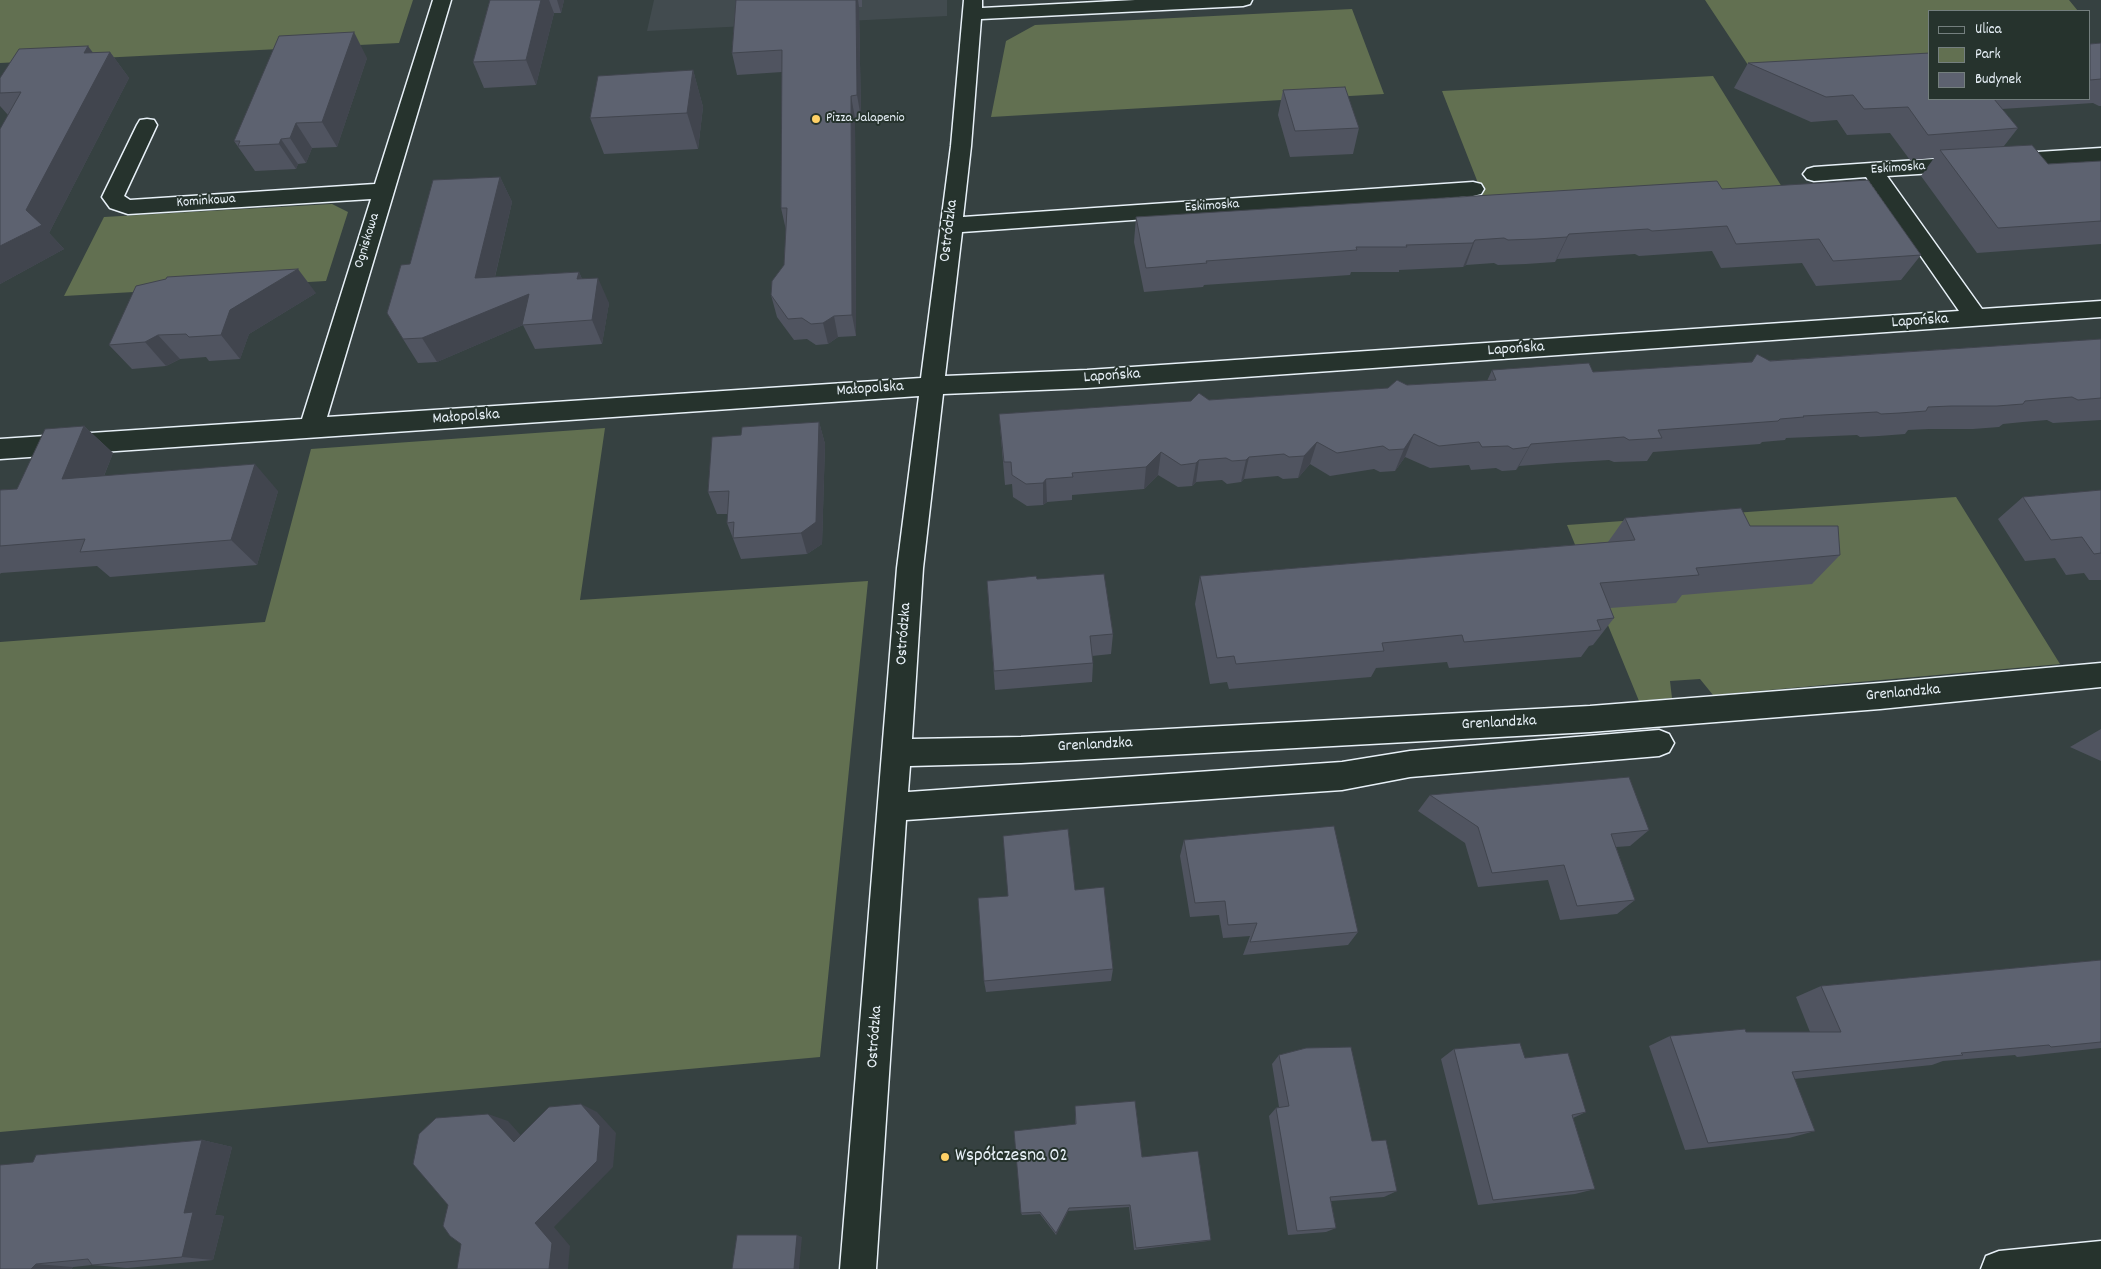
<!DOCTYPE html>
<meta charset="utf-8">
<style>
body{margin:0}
#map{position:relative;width:2101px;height:1269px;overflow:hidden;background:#364141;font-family:Dekko,sans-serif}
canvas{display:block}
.legend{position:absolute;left:1928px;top:10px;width:162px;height:90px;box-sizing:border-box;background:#26332d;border:1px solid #747f7e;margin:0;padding:6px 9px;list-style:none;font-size:15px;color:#e8f1f8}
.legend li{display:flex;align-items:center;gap:10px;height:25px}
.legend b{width:25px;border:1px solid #747f7e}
</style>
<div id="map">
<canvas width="2101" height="1269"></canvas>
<ul class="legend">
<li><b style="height:6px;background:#26332d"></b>Ulica</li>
<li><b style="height:14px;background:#627051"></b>Park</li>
<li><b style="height:14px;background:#5d6270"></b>Budynek</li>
</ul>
</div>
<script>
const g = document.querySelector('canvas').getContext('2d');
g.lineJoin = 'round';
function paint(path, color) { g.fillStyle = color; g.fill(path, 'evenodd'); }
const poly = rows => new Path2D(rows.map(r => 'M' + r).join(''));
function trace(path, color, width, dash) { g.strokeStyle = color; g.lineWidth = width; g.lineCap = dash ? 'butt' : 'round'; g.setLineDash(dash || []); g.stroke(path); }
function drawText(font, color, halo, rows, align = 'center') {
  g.font = font + ' Dekko,sans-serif'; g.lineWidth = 4; g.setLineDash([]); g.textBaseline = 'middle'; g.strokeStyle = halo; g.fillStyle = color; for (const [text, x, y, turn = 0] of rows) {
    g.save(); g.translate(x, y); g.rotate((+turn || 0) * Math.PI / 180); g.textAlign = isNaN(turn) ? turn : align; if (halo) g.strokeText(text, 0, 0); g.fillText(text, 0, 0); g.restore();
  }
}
paint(poly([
 [654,0,947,0,947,16,647,31]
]), '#424b4f');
paint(poly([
 [0,0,413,0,399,43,0,63],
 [1705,0,2069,0,2078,11,1930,11,1930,65,1754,74],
 [1352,9,1384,94,991,117,1006,41,1035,25],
 [1713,76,1782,187,1487,206,1442,91],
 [332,204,348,212,326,281,64,296,104,217],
 [605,428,580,600,868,581,820,1057,0,1132,0,642,265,622,311,449],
 [1956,497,2060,664,1713,695,1700,679,1670,681,1672,698,1639,701,1567,525]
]), '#627051');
const minor = poly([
 [433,0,451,0,327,417,921,378,951,146,964,0,982,0,982,8,1135,0,1252,0,1250,4,1243,6,981,19,971,146,963,217,1473,182,1481,184,1484,189,1481,194,1473,196,962,232,945,376,1087,370,1959,311,1866,177,1814,181,1807,179,1803,174,1807,169,1814,167,1872,163,1965,157,1972,159,1975,164,1972,169,1965,171,1887,176,1982,309,2101,301,2101,317,1087,388,943,394,923,568,912,739,1021,737,1590,706,1880,683,2101,663,2101,687,1880,709,1590,732,1021,763,910,766,908,792,1342,762,1410,751,1659,730,1669,734,1674,743,1669,752,1659,756,1410,777,1342,790,906,820,876,1269,840,1269,897,568,919,396,0,459,0,439,302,419,371,199,128,214,110,208,102,197,137,125,140,120,147,119,154,120,157,125,124,196,130,200,375,184,433,0],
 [2101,148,2101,162,2005,168,1998,166,1995,161,1998,156,2005,154,2101,148],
 [2101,1241,2101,1269,1981,1269,1986,1256,1999,1251,2101,1241]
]);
trace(minor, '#e8f1f8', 3);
paint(minor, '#26332d');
paint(poly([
 [490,0,564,0,561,13,554,13,536,85,484,88,473,62],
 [736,0,862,0,862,7,859,7,861,118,855,118,856,336,838,337,828,344,816,345,807,339,794,340,777,317,771,295,784,265,786,230,781,208,782,72,737,75,732,53],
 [2101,43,2101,106,2099,106,2093,103,2002,109,2018,128,2004,146,2048,164,2101,161,2101,244,1977,253,1921,176,1934,158,1910,160,1890,133,1847,135,1837,120,1811,122,1734,88,1748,63,1930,99,2090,99,2090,44],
 [110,52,129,78,49,233,64,249,0,284,8,115,0,106,0,78,93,53],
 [367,58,337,147,312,148,306,163,298,164,296,169,255,171,234,141],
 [693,70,703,107,698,149,604,154,590,118],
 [1283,90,1359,128,1353,154,1290,157,1278,115],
 [500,177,512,202,495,277,579,272,582,279,609,303,602,344,535,349,523,325,437,362,418,363,403,339,410,264],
 [1722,189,1921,255,1901,280,1816,286,1802,263,1721,268,1712,251,1639,256,1635,254,1557,259,1555,262,1526,264,1498,265,1494,263,1466,265,1463,267,1399,270,1399,272,1351,272,1350,275,1204,285,1203,287,1144,292,1134,242,1136,217],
 [316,293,249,334,240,359,209,361,206,357,180,359,166,366,132,369,109,345],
 [2101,339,2101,420,2053,423,2047,420,2023,422,2003,424,1999,427,1973,429,1929,429,1908,430,1905,434,1879,436,1860,437,1857,435,1786,438,1785,440,1762,442,1760,444,1653,452,1647,461,1614,462,1609,460,1557,463,1519,466,1516,470,1502,471,1496,468,1471,470,1469,465,1430,468,1405,457,1395,471,1380,472,1374,469,1330,476,1310,464,1298,478,1283,479,1278,476,1244,479,1241,482,1227,484,1222,480,1196,482,1192,486,1178,487,1158,475,1144,489,1072,495,1072,500,1047,502,1043,505,1027,506,1013,497,1012,484,1005,485,999,414,1388,388,1407,385,1487,381,1492,370,1593,372],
 [819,422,825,444,822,544,807,554,741,559,727,523,728,514,717,514,708,492,741,435],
 [84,426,113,453,104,476,278,491,257,565,110,577,97,566,1,573,0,574,0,490,17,489],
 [2101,490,2101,580,2089,580,2084,573,2066,575,2055,558,2025,561,1998,519,2023,497],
 [1625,518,1750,526,1840,555,1812,584,1682,595,1676,603,1610,608,1614,618,1593,645,1589,646,1581,657,1449,668,1447,662,1376,668,1371,677,1229,689,1227,682,1210,684,1195,604,1200,576,1608,542],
 [1037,579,1113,634,1111,654,1092,656,1093,663,1092,682,995,690,987,581],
 [2101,729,2101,761,2070,747],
 [1430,795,1649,830,1630,846,1616,847,1635,900,1617,914,1560,920,1548,880,1478,887,1465,843,1418,811],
 [1184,840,1358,932,1348,945,1243,955,1250,936,1223,938,1219,915,1190,917,1180,856],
 [1075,890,1113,969,1111,981,986,992,984,981],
 [2101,960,2101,1048,2017,1057,2015,1055,1943,1061,1932,1065,1794,1079,1815,1131,1789,1138,1685,1150,1649,1046,1670,1036,1746,1032,1810,1032,1796,997,1821,986],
 [1454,1049,1525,1058,1586,1112,1573,1118,1595,1189,1575,1194,1478,1205,1441,1059],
 [1279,1055,1372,1141,1397,1191,1384,1197,1331,1201,1336,1228,1326,1232,1288,1235,1269,1116,1276,1108,1279,1107,1272,1064],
 [1075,1106,1142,1157,1211,1240,1208,1241,1134,1250,1129,1207,1068,1211,1056,1235,1040,1214,1022,1215,1021,1213,1075,1124],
 [202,1140,232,1147,215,1215,224,1216,213,1260,127,1268,92,1265,73,1267,71,1269,0,1269,33,1162]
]), '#505460');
paint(poly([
 [541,0,549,0,554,13,536,85,526,60],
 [557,0,564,0,561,13],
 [856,0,858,0,859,7,861,118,857,95],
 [354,32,367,58,337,147,322,122],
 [88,46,103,66,110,52,129,78,49,233,64,249,0,284,0,246,26,210,84,53],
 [693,70,703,107,698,149,687,113],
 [851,96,855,118,856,336,852,315],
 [296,123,312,148,306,163,290,138],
 [281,139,298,164,296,169,279,144],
 [500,177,512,202,489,302,475,278],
 [1569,234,1557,259,1555,262,1567,237],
 [1475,240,1466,265,1463,267,1473,243],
 [298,269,316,293,249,334,240,359,221,335,230,310],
 [579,272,589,296,577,279],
 [598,278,609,303,602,344,592,320],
 [529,294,523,325,437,362,422,338],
 [834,316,838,337,828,344,823,323],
 [158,335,180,359,166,366,145,342],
 [819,422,825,444,822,544,807,554,801,533],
 [84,426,113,453,92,505,62,479],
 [1414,434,1405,457,1395,471,1404,449],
 [1317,442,1310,464,1298,478,1304,456],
 [1531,444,1519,466,1516,470,1529,447],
 [1161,452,1158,475,1144,489,1146,467],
 [1249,457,1244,479,1241,482,1246,460],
 [1199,460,1196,482,1192,486,1196,463],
 [255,464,278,491,257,565,231,540],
 [1046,479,1047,502,1043,505,1043,483],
 [581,1104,597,1112,616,1133,613,1167,554,1227,570,1246,568,1269,549,1269,535,1223],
 [488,1114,508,1121,533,1149,514,1142],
 [202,1140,232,1147,215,1215,224,1216,213,1260,182,1257,184,1213],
 [1069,1208,1068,1211,1056,1235,1056,1233],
 [797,1235,802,1237,799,1269,794,1269],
 [36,1264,73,1267,71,1269,31,1269]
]), '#41454e');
const building = poly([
 [490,0,541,0,526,60,473,62,490,0],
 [736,0,856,0,857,95,851,96,852,315,834,316,823,323,811,324,802,318,788,319,771,295,772,281,784,265,787,208,781,208,782,50,732,53,736,0],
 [354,32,322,122,296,123,290,138,281,139,279,144,238,146,240,141,234,141,279,36,354,32],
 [2101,43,2101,79,2090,80,2090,44,2101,43],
 [88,46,84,53,110,52,26,210,42,225,0,246,0,129,21,92,0,93,0,78,19,49,88,46],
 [1930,53,1930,99,1994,99,2018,128,1928,135,1908,107,1864,109,1853,95,1826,97,1748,63,1930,53],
 [693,70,687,113,590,118,598,76,693,70],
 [1345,87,1359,128,1295,131,1283,90,1345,87],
 [2032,145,2048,164,2101,161,2101,221,1998,228,1940,150,2032,145],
 [500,177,475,278,579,272,577,279,598,278,592,320,522,325,529,294,422,338,403,339,387,313,401,265,410,264,433,180,500,177],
 [1868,180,1921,255,1833,261,1819,239,1736,244,1727,226,1652,231,1648,229,1569,234,1567,237,1537,239,1508,240,1504,238,1475,240,1473,243,1406,245,1407,247,1356,247,1357,250,1206,261,1207,263,1146,268,1136,217,1717,181,1722,189,1868,180],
 [298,269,230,310,221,335,189,337,186,334,158,335,145,342,109,345,136,286,166,279,167,277,298,269],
 [2101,339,2101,398,2078,400,2072,397,2047,399,2025,401,2023,404,1997,406,1951,406,1928,407,1926,411,1900,413,1881,414,1877,412,1803,416,1804,417,1780,419,1778,421,1658,430,1662,438,1629,440,1624,437,1570,441,1531,444,1529,447,1513,449,1508,446,1482,447,1479,442,1439,446,1414,434,1404,449,1389,450,1383,446,1337,453,1317,442,1304,456,1289,457,1284,454,1249,457,1246,460,1232,461,1226,458,1199,460,1196,463,1181,465,1161,452,1146,467,1072,473,1073,477,1046,479,1043,483,1026,484,1012,475,1011,462,1004,462,999,414,1191,401,1199,393,1209,400,1388,388,1397,380,1407,385,1496,380,1492,370,1589,363,1593,372,1752,362,1757,354,1770,361,2101,339],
 [819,422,816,522,801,533,733,538,734,522,727,523,729,491,708,492,712,437,741,435,742,427,819,422],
 [84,426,62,479,255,464,231,540,80,552,85,539,0,546,0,490,17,489,45,429,84,426],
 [2101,490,2101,553,2094,554,2082,537,2051,540,2023,497,2101,490],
 [1741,508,1750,526,1838,526,1840,555,1696,568,1699,575,1600,583,1614,618,1597,620,1601,630,1464,642,1462,635,1382,643,1384,651,1236,664,1234,656,1217,658,1200,576,1635,540,1625,518,1741,508],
 [1104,574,1113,634,1090,636,1093,663,994,671,987,581,1036,576,1037,579,1104,574],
 [1629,777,1649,830,1611,834,1635,900,1577,906,1564,865,1492,873,1478,827,1430,795,1629,777],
 [1334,826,1358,932,1250,942,1257,923,1228,925,1225,901,1195,903,1184,840,1334,826],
 [1068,829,1075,890,1104,887,1113,969,984,981,978,898,1008,896,1003,836,1068,829],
 [2101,960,2101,1042,2051,1047,2049,1045,1961,1053,1963,1055,1792,1072,1815,1131,1708,1143,1670,1036,1745,1029,1746,1032,1841,1032,1821,986,2101,960],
 [1520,1043,1525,1058,1568,1053,1586,1112,1572,1115,1595,1189,1493,1200,1454,1049,1520,1043],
 [1351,1047,1372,1141,1386,1140,1397,1191,1330,1197,1336,1228,1297,1231,1276,1108,1289,1106,1279,1055,1306,1048,1351,1047],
 [1135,1101,1142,1157,1198,1151,1211,1240,1136,1248,1130,1205,1069,1208,1056,1233,1040,1212,1021,1213,1014,1131,1076,1124,1075,1106,1135,1101],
 [581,1104,600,1126,597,1161,535,1223,552,1243,549,1269,457,1269,461,1244,450,1236,443,1226,448,1205,413,1164,419,1134,436,1118,488,1114,514,1142,549,1107,581,1104],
 [202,1140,184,1213,193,1212,182,1257,92,1265,88,1259,36,1264,31,1269,0,1269,0,1165,33,1162,36,1155,202,1140],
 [737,1235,797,1235,794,1269,732,1269,737,1235]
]);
paint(building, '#5d6270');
trace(building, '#41454e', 1);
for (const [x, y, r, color] of [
 [816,119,5,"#ffd166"],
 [945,1157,5,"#ffd166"]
]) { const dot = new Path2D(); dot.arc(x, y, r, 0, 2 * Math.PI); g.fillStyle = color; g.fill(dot); trace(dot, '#26332d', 2); }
drawText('14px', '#e8f1f8', '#26332d', [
 ["Pizza Jalapenio",826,119]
], 'left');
drawText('14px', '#e8f1f8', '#26332d', [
 ["Eskimoska",1898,169,-4],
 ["Kominkowa",206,202,-4],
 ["Eskimoska",1212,207,-4],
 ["Ogniskowa",368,241,-73]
]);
drawText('16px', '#e8f1f8', '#26332d', [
 ["Ostródzka",950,231,-83],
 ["Lapońska",1920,322,-4],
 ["Lapońska",1516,350,-4],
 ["Lapońska",1112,377,-4],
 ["Małopolska",870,390,-4],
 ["Małopolska",466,418,-4],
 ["Ostródzka",905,634,-86],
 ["Grenlandzka",1903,694,-5],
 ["Grenlandzka",1499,724,-3],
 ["Grenlandzka",1095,746,-3],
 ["Ostródzka",876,1037,-86]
]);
drawText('19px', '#e8f1f8', '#26332d', [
 ["Współczesna 02",955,1157]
], 'left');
</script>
